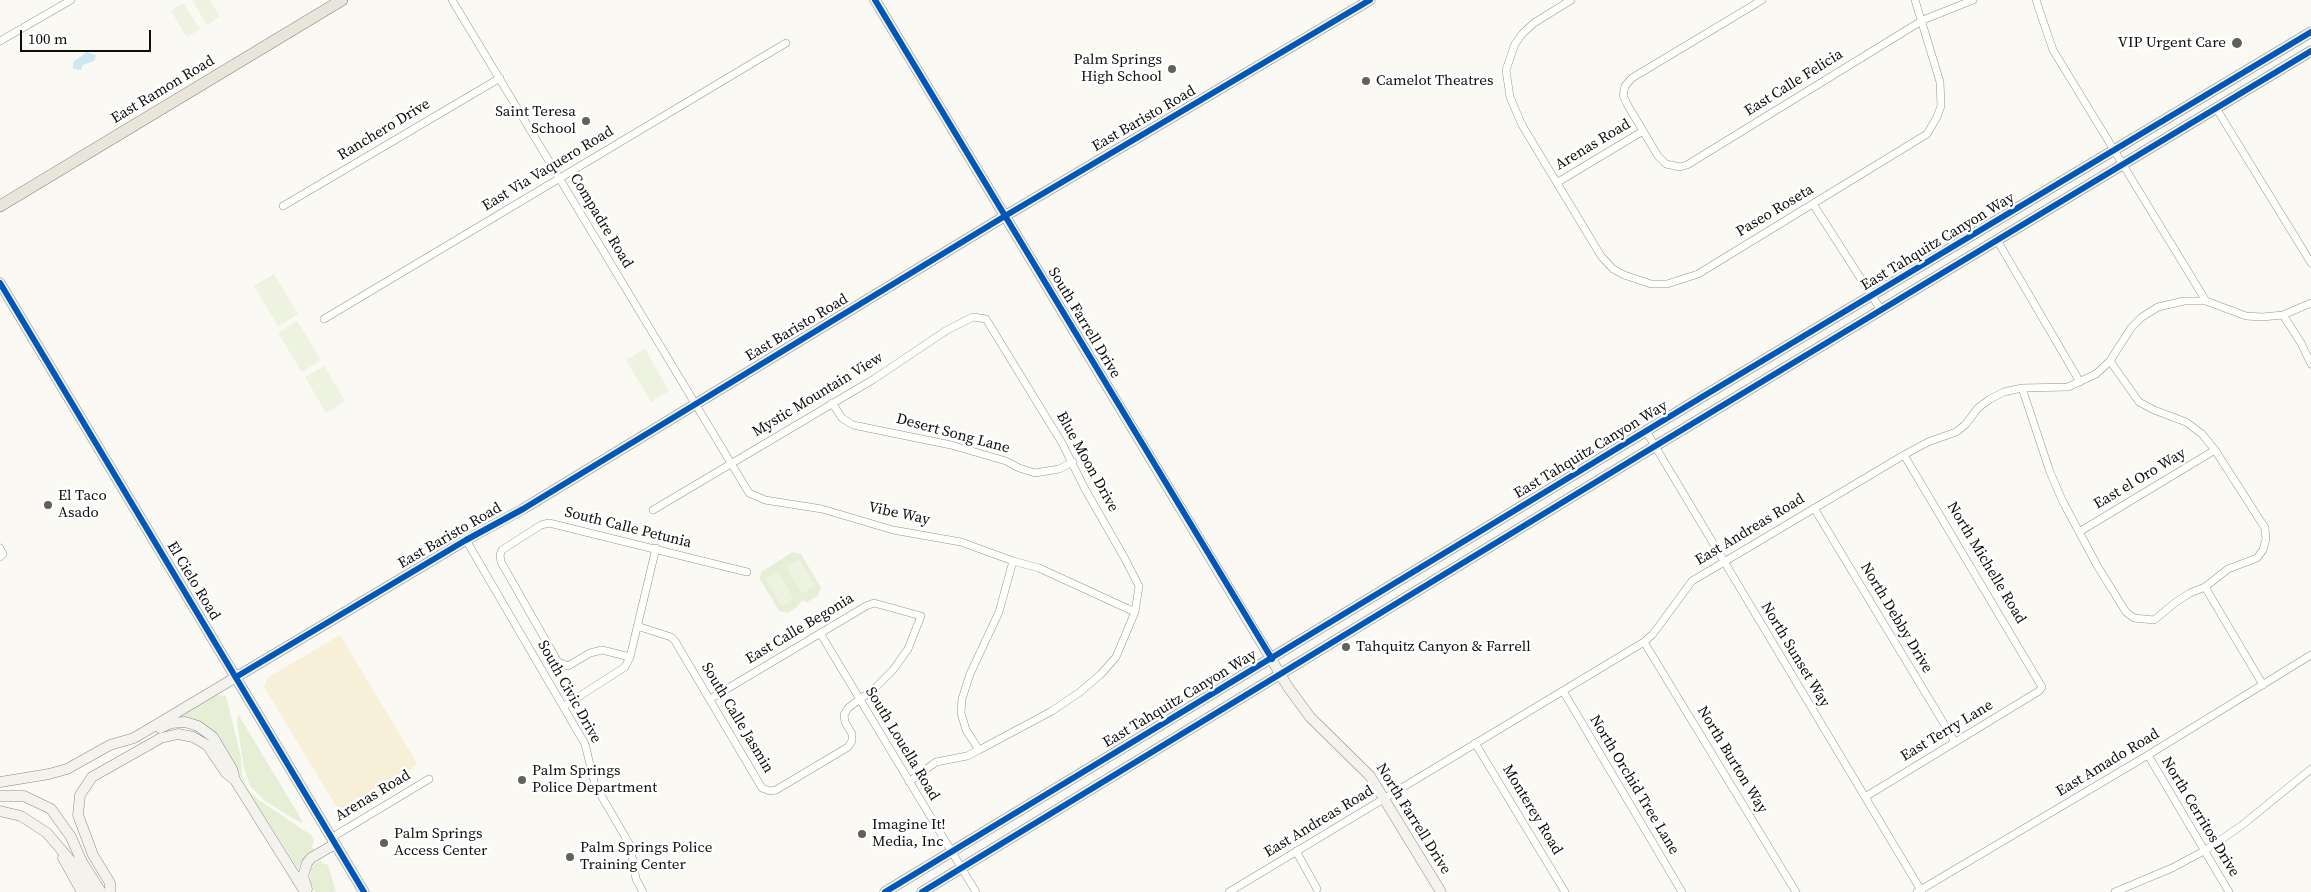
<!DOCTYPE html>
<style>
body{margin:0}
#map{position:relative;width:2311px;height:892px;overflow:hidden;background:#faf9f4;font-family:"Source Serif 4",serif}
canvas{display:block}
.scale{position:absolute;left:20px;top:30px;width:131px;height:22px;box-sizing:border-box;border:2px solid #0e0e0e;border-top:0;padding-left:6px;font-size:15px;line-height:18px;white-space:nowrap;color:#0e0e0e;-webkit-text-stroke:4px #fff;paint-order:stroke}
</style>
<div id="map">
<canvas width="2311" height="892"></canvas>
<div class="scale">100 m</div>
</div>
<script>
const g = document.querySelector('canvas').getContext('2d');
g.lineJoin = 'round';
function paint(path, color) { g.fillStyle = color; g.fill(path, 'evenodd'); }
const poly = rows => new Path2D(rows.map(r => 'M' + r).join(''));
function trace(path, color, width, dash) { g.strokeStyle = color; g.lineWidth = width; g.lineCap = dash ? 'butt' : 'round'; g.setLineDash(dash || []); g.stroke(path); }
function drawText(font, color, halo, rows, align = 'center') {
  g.font = font + ' "Source Serif 4",serif'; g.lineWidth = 5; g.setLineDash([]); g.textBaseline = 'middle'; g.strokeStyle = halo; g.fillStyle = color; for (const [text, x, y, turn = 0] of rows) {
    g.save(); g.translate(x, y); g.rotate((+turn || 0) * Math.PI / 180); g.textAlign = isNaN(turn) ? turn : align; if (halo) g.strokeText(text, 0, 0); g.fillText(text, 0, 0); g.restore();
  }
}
paint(poly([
 [793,552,801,554,821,588,818,596,807,602,802,600,797,607,787,613,779,611,760,579,761,572],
 [216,692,217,695,226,696,241,757,242,774,246,785,219,739,171,720],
 [238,714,303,822,301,823,265,801,250,786,244,768,237,723],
 [248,790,260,801,311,835,314,840,312,847,314,850,306,854,298,869],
 [320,860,322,863,328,865,336,892,315,892,310,883,311,867]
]), '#e6eed6');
paint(poly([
 [340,635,417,763,409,772,406,782,348,816,341,814,264,687,267,678]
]), '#f7efd8');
paint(poly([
 [192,0,210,0,220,17,207,25],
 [183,3,200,29,187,37,171,11],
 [274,274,298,314,278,326,254,286],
 [297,321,321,360,302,372,278,333],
 [645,349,669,391,651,402,626,360],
 [324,366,345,401,326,413,305,377],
 [799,559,815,586,802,594,786,567],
 [778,572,794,599,782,606,765,579]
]), '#eef2e0');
paint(poly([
 [87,52,96,55,94,61,83,65,81,70,73,69,73,62]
]), '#cee8f1');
const street = poly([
 [452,0,749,493,765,500,822,509,893,530,961,542,1013,561,1039,568,1135,612],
 [1571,0,1534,23,1523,33,1515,44,1506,70,1510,97,1522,125,1601,256,1613,269,1624,275,1651,284,1667,284,1698,274,1927,134,1937,117,1941,106,1940,82,1915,0],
 [1762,0,1632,78,1625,86,1623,95,1627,104,1658,156,1666,164,1680,167,1687,165,1923,20,1973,0],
 [2036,0,2053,50,2206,301],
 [0,41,71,0],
 [2216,108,2311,263],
 [1558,182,1643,131],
 [1813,204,1881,310],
 [283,206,500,78],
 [1997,240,2080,382],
 [2283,315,2301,343,2311,364],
 [324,319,786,43],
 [2022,388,2050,472,2063,502,2098,567,2126,612,2134,618,2154,620,2176,602,2190,593,2205,587,2228,569,2257,558,2263,550,2266,539,2265,528,2215,450,2202,434,2186,422,2154,410,2139,402,2110,361],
 [832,403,842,418,853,425,951,445,1006,461,1019,468,1035,473,1059,469,1073,462],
 [1646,431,1922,892],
 [1814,508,1955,742],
 [653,510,874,379,947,330,973,317,986,319,1062,443,1085,489,1124,557,1139,586,1135,612,1116,657,1101,674,1080,692,1052,711,979,750,967,756,936,762,909,782],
 [2079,532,2215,450],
 [466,540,585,744,595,785,630,845,636,879,643,892],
 [0,548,3,554,0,557],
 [2205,587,2263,685],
 [637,626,671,637,675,641,762,788,770,791,776,790,848,747,852,741,852,734,845,722,844,715,848,708,875,688,893,670,908,649,921,616,874,603,866,606,710,699],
 [820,633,976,892],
 [1644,642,1796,892],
 [630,657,602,650,590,653,568,666,558,662,501,562,500,555,502,550,541,525,549,523,747,572],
 [1563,691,1682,892],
 [564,706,625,667,630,657,656,548],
 [1475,743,1565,892],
 [979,750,966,730,961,713,962,699,970,674,999,612,1013,561],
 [2148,755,2229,892],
 [1865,797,2039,691,2042,687,1904,455],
 [331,838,429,779],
 [1296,851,1317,889],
 [1229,892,1644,642,1653,634,1692,581,1904,455,1928,442,1956,432,1965,425,1978,408,1990,399,2004,392,2022,388,2068,387,2096,374,2110,361,2131,328,2142,317,2158,307,2184,301,2206,301,2246,316,2262,317,2283,315,2311,303],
 [1917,892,2148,755,2311,655],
 [2115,892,2172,868,2204,851,2241,826,2311,769]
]);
const secondary = poly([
 [875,0,1288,687,1310,717,1370,776,1441,892],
 [0,283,364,892],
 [160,728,171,723,185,722,198,726,213,737,232,769,235,780,305,892],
 [0,782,49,774,67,769,110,745,134,738,466,540,523,509,1005,216,1370,0],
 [0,796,24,796,51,809,71,837,82,862,101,892],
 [0,811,21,816,47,833,75,866,90,892],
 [63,858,82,892],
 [307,889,303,876,307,863,311,858,335,844],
 [110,892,110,883,93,855,78,815,80,795,92,777,161,738,178,734,193,737,207,745,226,773,235,780],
 [885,892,1702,397,2311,32],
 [922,892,1642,454,2311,51]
]);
const primary = poly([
 [0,206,342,0]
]);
trace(street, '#949492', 8);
trace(secondary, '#8b8a88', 11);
trace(primary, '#82817f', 12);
trace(street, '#fefefd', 7);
trace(secondary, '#f4f2ec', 10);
trace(primary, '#eae5db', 11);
trace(poly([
 [875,0,1272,659],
 [0,283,364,892],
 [236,677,466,540,523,509,1005,216,1370,0],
 [885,892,1702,397,2311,32],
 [922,892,1642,454,2311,51]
]), '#0057b8', 6);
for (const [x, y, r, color] of [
 [2237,43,6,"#61605e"],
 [1172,69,5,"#61605e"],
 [1366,81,5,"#61605e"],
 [586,121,5,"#61605e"],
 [48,505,5,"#61605e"],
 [1346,647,5,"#61605e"],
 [522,780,5,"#61605e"],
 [862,834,5,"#61605e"],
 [384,843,5,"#61605e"],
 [570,857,5,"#61605e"]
]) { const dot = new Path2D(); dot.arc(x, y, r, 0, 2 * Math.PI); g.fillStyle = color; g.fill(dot); trace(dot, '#fff', 2); }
drawText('15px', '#0e0e0e', '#fff', [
 ["VIP Urgent Care",2226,43,"right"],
 ["Palm Springs",1162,60,"right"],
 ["High School",1162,77,"right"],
 ["Camelot Theatres",1376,81],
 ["Saint Teresa",576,112,"right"],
 ["School",576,129,"right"],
 ["El Taco",58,496],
 ["Asado",58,513],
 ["Tahquitz Canyon & Farrell",1356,647],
 ["Palm Springs",532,771],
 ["Police Department",532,788],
 ["Imagine It!",872,825],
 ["Media, Inc",872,842],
 ["Palm Springs",394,834],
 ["Access Center",394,851],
 ["Palm Springs Police",580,848],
 ["Training Center",580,865]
], 'left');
drawText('15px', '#0e0e0e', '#fff', [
 ["East Calle Felicia",1794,83,-32],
 ["East Ramon Road",163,90,-31],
 ["East Baristo Road",1144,119,-30],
 ["Ranchero Drive",384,130,-31],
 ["Arenas Road",1593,145,-31],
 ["East Via Vaquero Road",548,169,-31],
 ["Paseo Roseta",1775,211,-31],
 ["Compadre Road",601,221,59],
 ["East Tahquitz Canyon Way",1938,242,-31],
 ["South Farrell Drive",1084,323,59],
 ["East Baristo Road",797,328,-31],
 ["Mystic Mountain View",818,395,-31],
 ["Desert Song Lane",953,434,15],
 ["East Tahquitz Canyon Way",1591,450,-31],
 ["Blue Moon Drive",1087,462,61],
 ["East el Oro Way",2140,479,-31],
 ["Vibe Way",899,514,12],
 ["South Calle Petunia",628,528,14],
 ["East Andreas Road",1750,530,-31],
 ["East Baristo Road",450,536,-30],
 ["North Michelle Road",1986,563,59],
 ["El Cielo Road",193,581,59],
 ["North Debby Drive",1896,618,59],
 ["East Calle Begonia",800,629,-31],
 ["North Sunset Way",1795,655,59],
 ["South Civic Drive",569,692,61],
 ["East Tahquitz Canyon Way",1180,699,-31],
 ["South Calle Jasmin",737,718,59],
 ["East Terry Lane",1947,731,-31],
 ["South Louella Road",902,744,59],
 ["North Burton Way",1732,760,59],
 ["East Amado Road",2108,763,-31],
 ["North Orchid Tree Lane",1634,785,59],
 ["Arenas Road",373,796,-31],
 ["Monterey Road",1532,810,59],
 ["North Cerritos Drive",2200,817,59],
 ["North Farrell Drive",1413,819,58],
 ["East Andreas Road",1319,822,-31]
]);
</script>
